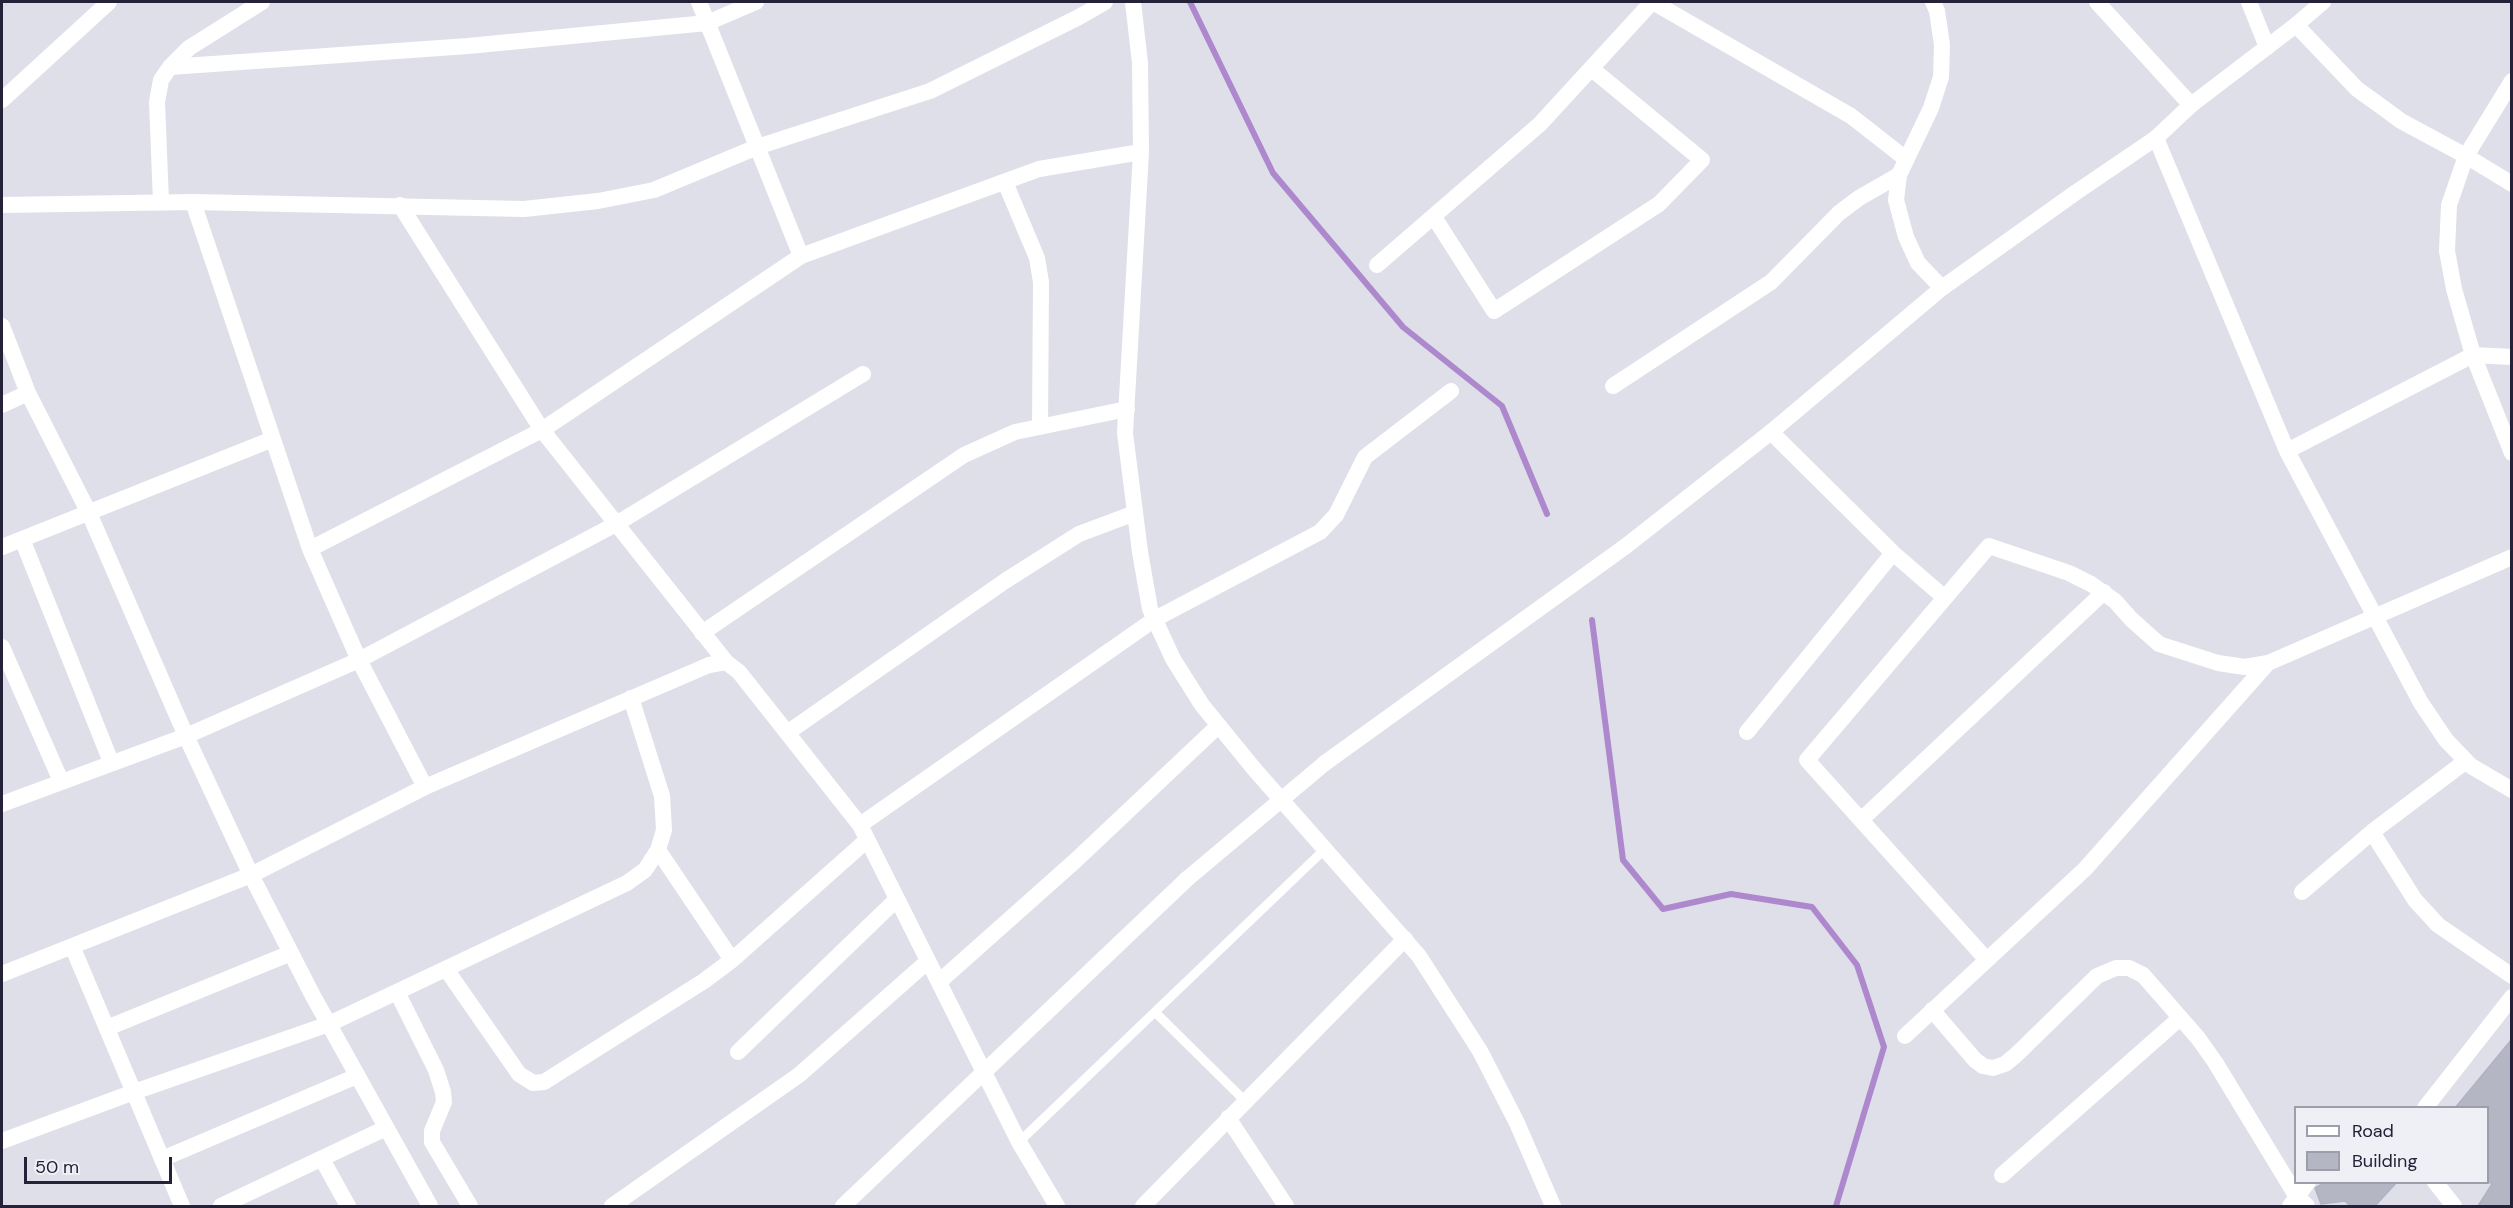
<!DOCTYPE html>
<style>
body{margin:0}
#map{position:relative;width:2513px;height:1208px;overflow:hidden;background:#dfdfe9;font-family:"DM Sans",sans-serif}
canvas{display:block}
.frame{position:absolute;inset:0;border:3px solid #242138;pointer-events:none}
.legend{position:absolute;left:2294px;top:1106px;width:195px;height:78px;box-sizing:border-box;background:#efeff6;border:2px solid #9e9daa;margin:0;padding:8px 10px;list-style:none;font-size:18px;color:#242138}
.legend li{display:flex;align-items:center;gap:12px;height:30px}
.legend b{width:30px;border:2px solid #9e9daa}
.scale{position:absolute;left:24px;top:1157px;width:148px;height:27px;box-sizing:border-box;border:3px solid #242138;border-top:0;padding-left:8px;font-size:18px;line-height:21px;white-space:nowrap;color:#242138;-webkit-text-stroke:4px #efeff6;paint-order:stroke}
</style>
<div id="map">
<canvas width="2513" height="1208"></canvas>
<div class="frame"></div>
<ul class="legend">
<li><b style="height:8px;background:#fff"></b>Road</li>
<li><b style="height:16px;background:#b5b6c4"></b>Building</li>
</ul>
<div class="scale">50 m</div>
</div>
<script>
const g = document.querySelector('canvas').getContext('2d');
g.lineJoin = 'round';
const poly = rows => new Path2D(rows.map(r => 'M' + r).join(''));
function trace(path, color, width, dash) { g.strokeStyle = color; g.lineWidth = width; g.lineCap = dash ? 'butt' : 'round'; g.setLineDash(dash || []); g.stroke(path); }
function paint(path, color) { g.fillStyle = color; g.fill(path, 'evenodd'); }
trace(poly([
 [1190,2,1273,173,1403,327,1502,406,1547,514],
 [1592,620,1623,860,1663,909,1731,894,1812,907,1857,965,1884,1047,1836,1206]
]), '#ae88cd', 6);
const building = poly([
 [2512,1039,2512,1206,2478,1206,2492,1184,2488,1181,2488,1108,2455,1108,2512,1039],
 [2326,1182,2397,1182,2375,1206,2350,1206,2345,1201,2321,1204,2315,1188,2326,1182]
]);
paint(building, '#b5b6c4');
trace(building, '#b1b2c2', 1.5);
trace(poly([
 [1155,1012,1245,1101],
 [1019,1142,1325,849]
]), '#fff', 9);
trace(poly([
 [699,2,801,256],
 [1133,2,1140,63,1141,152,1125,433,1140,552,1150,609,1173,659,1202,705,1255,770,1419,956,1480,1051,1517,1123,1553,1206],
 [1653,2,1851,116,1906,159],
 [1933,2,1937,11,1942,45,1941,77,1931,108,1899,175,1896,200,1906,237,1918,263,1942,288],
 [2097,2,2191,105],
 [2249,2,2267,47],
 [2296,25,2357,89,2382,107,2401,121,2466,156,2512,184],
 [170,67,468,46,707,23,756,2],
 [2512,81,2466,156,2449,205,2447,251,2454,289,2473,355,2512,453],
 [2,100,109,2],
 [2156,138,2287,451,2421,703,2446,740,2471,766,2512,790],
 [1005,182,1037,258,1041,282,1040,427],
 [161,202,157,102,161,80,170,67,189,48,262,2],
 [193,202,310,549,359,660,425,787],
 [400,205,542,430,726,662],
 [1434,217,1494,311,1659,204,1702,160,1592,69],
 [1377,265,1540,124,1652,2],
 [2,326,28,393,89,513,186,736,251,875,313,996,430,1206],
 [1613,386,1771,282,1839,213,1859,198,1899,175],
 [2,405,28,393],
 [1771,432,1893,553,1945,598],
 [2287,451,2473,355,2512,357],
 [22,539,111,762],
 [2,547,273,439],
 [310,549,542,430,801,256,1039,169,1141,152],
 [702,633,964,455,1015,432,1127,409],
 [2,647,61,781],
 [1747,732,1893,553],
 [787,733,1005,581,1079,534,1135,513],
 [2,804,186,736,359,660,616,524,863,374],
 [1861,820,2104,592],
 [860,825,1155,619,1320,532,1336,515,1365,457,1451,391],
 [2372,832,2415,900,2438,925,2512,976],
 [658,850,732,960],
 [2302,892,2372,832,2466,761],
 [72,946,182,1206],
 [1986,959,1807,760,1989,546,2069,573,2091,584,2115,601,2131,619,2159,644,2218,663,2245,667,2268,663,2512,557],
 [446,969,519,1074,533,1083,544,1082,704,981,732,960,867,840],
 [2,974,251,875,425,787,709,665,726,662,739,672,860,825,1019,1142,1057,1206],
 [939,982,1075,861,1218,726],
 [397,992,436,1070,443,1092,444,1102,432,1131,432,1142,470,1206],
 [1932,1010,1975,1060,1983,1066,1993,1068,2005,1064,2016,1055,2097,976,2116,968,2129,968,2143,975,2198,1038,2215,1062,2297,1197,2307,1206],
 [107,1028,291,953],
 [1905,1036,2085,869,2268,663],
 [738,1052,897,899],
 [2425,1108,2512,997],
 [1228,1118,1286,1206],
 [2,1141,134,1092,329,1024,627,883,645,870,658,850,664,830,662,796,631,698],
 [162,1159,357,1076],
 [322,1159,348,1206],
 [2002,1175,2180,1018],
 [2435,1182,2454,1206],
 [221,1206,386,1128],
 [612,1206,799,1075,928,961],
 [1143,1206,1405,939],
 [2290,1206,2308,1182]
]), '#fff', 16);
trace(poly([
 [2,205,193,202,524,209,598,201,654,190,757,147,930,91,1079,17,1105,2],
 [1325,763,1626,546,1771,432,1942,288,2075,193,2156,138,2191,105,2296,25,2323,2],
 [843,1206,1187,879]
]), '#fff', 16);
trace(poly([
 [1187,879,1325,763]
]), '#fff', 16);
</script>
